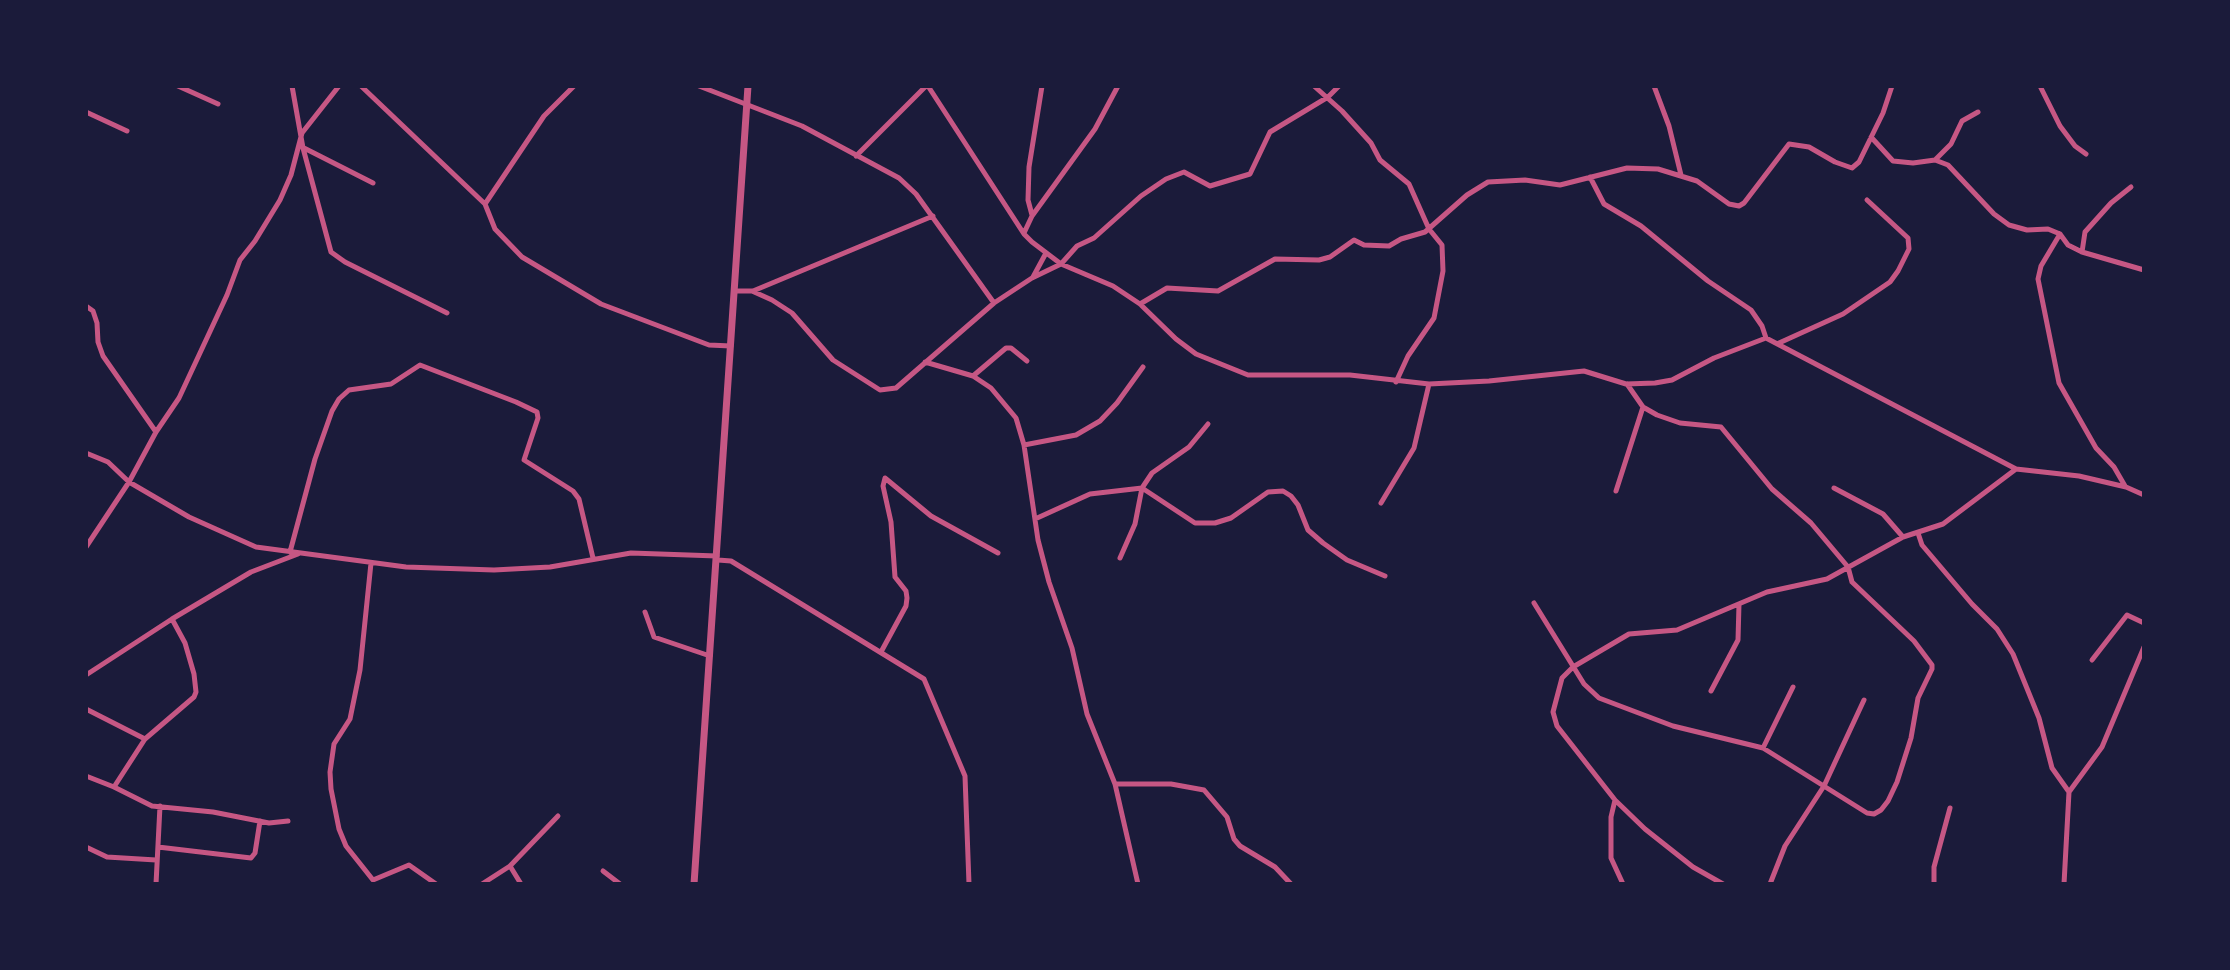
<!DOCTYPE html>
<style>
body{margin:0}
#map{position:relative;width:2230px;height:970px;overflow:hidden;background:#1b1b3a;font-family:"Titillium Web",sans-serif}
canvas{display:block}
.frame{position:absolute;inset:0;border:88px solid #1b1b3a;pointer-events:none}
</style>
<div id="map">
<canvas width="2230" height="970"></canvas>
<div class="frame"></div>
</div>
<script>
const g = document.querySelector('canvas').getContext('2d');
g.lineJoin = 'round';
const poly = rows => new Path2D(rows.map(r => 'M' + r).join(''));
function trace(path, color, width, dash) { g.strokeStyle = color; g.lineWidth = width; g.lineCap = dash ? 'butt' : 'round'; g.setLineDash(dash || []); g.stroke(path); }
trace(poly([
 [178,86,218,104],
 [292,86,303,148,331,252,345,262,447,313],
 [361,86,485,204,495,229,522,257,601,304,709,345,731,346],
 [699,86,802,126,899,178,916,194,994,303],
 [928,86,1024,234,1032,242,1061,264,1113,286,1140,304,1176,339,1196,354,1248,375,1350,375,1429,384,1489,381,1584,371,1626,384,1655,383,1672,380,1714,358,1766,338,2016,469,2079,476,2126,487,2144,495],
 [1314,86,1342,111,1371,143,1380,160,1409,184,1429,229,1442,245,1443,271,1434,318,1408,356,1396,382],
 [1654,86,1669,126,1681,175],
 [2040,86,2060,126,2075,146,2086,154],
 [86,112,127,131],
 [1871,137,1893,161,1913,163,1935,160,1948,165,1994,214,2009,225,2027,230,2048,229,2060,234,2068,245,2082,252,2144,270],
 [304,148,373,183],
 [856,156,926,86],
 [1935,160,1951,144,1962,121,1978,112],
 [1590,177,1604,204,1641,226,1708,281,1751,310,1762,326,1766,338],
 [485,204,544,116,574,86],
 [1032,215,1028,200,1029,167,1042,86],
 [1024,233,1032,216,1095,129,1118,86],
 [2060,234,2041,266,2038,279,2059,383,2096,448,2114,467,2125,486],
 [2082,252,2085,232,2111,203,2131,187],
 [1033,277,1046,253],
 [736,291,752,291,772,300,792,313,833,360,880,390,896,388,994,303,1032,278,1061,264,1077,246,1094,238,1141,196,1166,179,1184,172,1210,186,1250,174,1270,132,1328,97,1339,86],
 [753,291,933,216],
 [1140,304,1167,288,1218,291,1275,259,1319,260,1330,257,1354,240,1364,245,1389,246,1401,239,1425,232,1467,195,1488,182,1525,180,1560,185,1627,168,1658,169,1697,181,1729,204,1739,206,1744,203,1789,144,1809,147,1835,162,1852,168,1859,162,1883,113,1892,86],
 [86,306,93,311,97,323,98,342,103,356,156,432],
 [1779,343,1843,314,1890,282,1898,271,1909,249,1908,238,1867,200],
 [925,362,973,376,991,388,1016,418,1024,445,1038,540,1049,582,1072,648,1087,714,1115,784,1138,884],
 [973,376,1006,348,1011,348,1027,361],
 [1024,445,1076,435,1100,421,1117,403,1143,367],
 [86,453,108,462,129,482,189,517,256,547,406,567,494,570,550,567,631,553,717,556],
 [1834,488,1883,514,1903,537],
 [1616,491,1643,407],
 [1381,503,1414,448,1429,384],
 [1035,519,1090,494,1142,488,1195,523,1215,523,1231,518,1268,492,1283,491,1291,496,1298,505,1308,530,1323,543,1347,560,1385,576],
 [1918,533,1922,545,1972,604,1997,629,2013,654,2039,718,2052,768,2069,792],
 [86,547,129,482,156,432,179,398,227,295,240,260,255,241,280,200,291,175,302,133,339,86],
 [290,552,315,459,332,411,339,399,349,390,391,384,420,365,516,402,537,412,538,418,524,460,573,491,579,499,593,558],
 [1120,558,1135,524,1142,488,1152,473,1189,447,1208,424],
 [718,560,731,561,924,679,965,776,969,884],
 [371,563,360,670,350,719,334,744,330,772,331,789,339,829,346,846,373,880,409,865,436,884],
 [1534,603,1584,684,1599,698,1673,726,1763,748,1867,813,1874,814,1881,810,1888,801,1897,782,1911,738,1918,698,1932,669,1932,665,1914,641,1852,582,1848,567,1811,523,1772,489,1721,427,1680,423,1657,415,1643,407,1627,384],
 [645,612,654,637,710,656],
 [881,652,906,606,907,598,906,591,895,577,891,522,883,486,885,478,931,516,998,553],
 [2092,660,2127,615,2144,623],
 [86,675,172,619],
 [1711,691,1738,640,1739,604],
 [86,709,145,739],
 [1763,748,1793,687],
 [86,776,114,787],
 [1115,784,1171,784,1204,790,1227,817,1234,839,1240,846,1275,867,1291,884],
 [1616,801,1645,829,1693,867,1723,884],
 [288,821,269,823,213,812,152,806,114,787,145,739,194,697,196,692,194,674,185,643,172,619,251,572,298,554],
 [86,847,107,857,156,860],
 [158,847,251,858,255,853,260,821],
 [510,866,521,884],
 [603,871,620,884],
 [156,884,160,806],
 [482,884,510,866,558,816],
 [1623,884,1611,858,1611,817,1615,800,1557,726,1553,712,1562,678,1573,667,1629,634,1677,630,1767,592,1827,579,1903,537,1943,524,2016,469],
 [1770,884,1785,846,1824,786,1864,700],
 [1934,884,1934,867,1950,808],
 [2064,884,2069,792,2102,747,2144,647]
]), '#c65784', 5);
trace(poly([
 [694,884,748,86]
]), '#c65784', 7);
</script>
